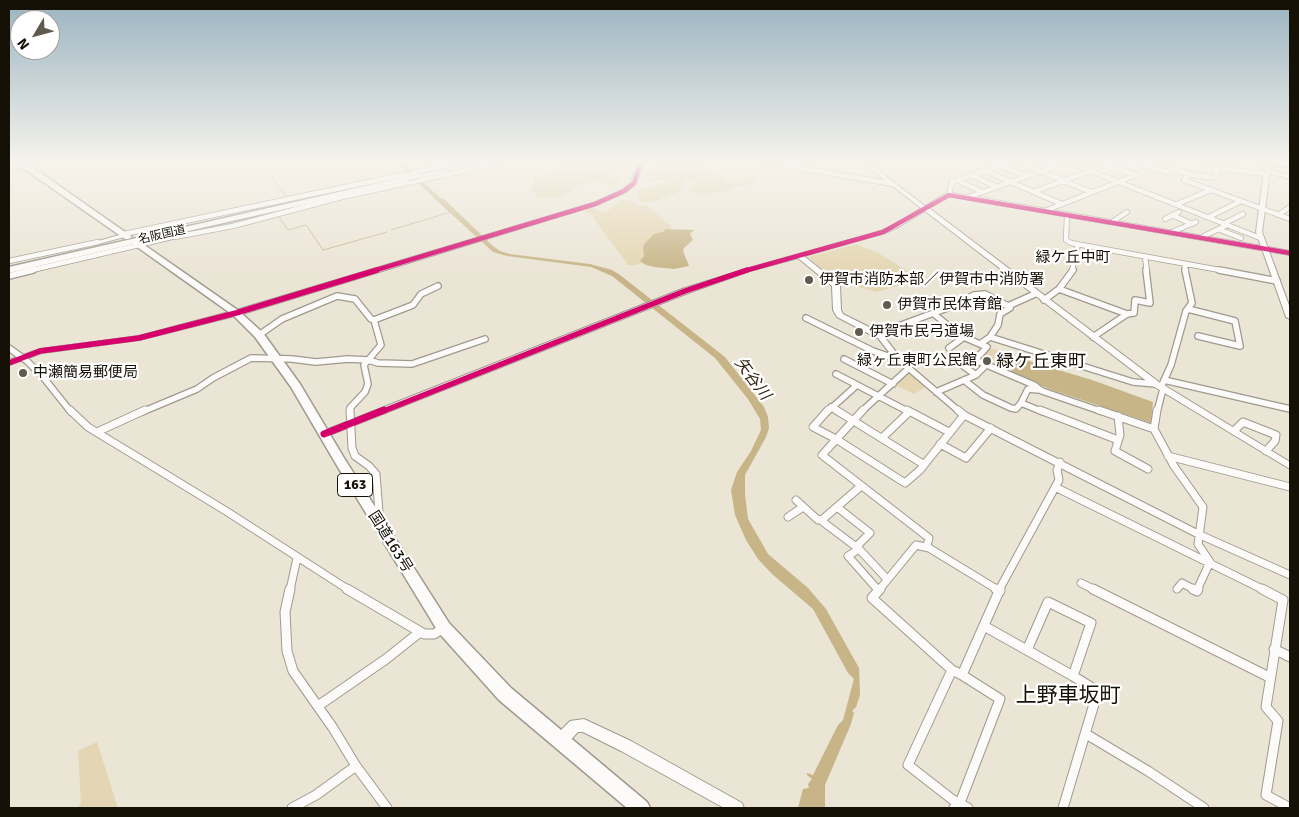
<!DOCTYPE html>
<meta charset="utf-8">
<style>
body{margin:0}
#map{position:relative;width:1299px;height:817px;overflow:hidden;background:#ebe5d5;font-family:Signika,sans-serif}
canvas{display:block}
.frame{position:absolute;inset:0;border:10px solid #151107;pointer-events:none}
.north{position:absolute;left:10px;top:10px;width:50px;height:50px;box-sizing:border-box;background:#fff;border:1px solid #a1a09c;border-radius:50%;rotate:233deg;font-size:14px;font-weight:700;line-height:20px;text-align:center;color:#151107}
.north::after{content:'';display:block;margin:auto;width:18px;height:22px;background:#605b4f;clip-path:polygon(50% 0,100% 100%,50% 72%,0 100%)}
</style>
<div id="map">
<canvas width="1299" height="817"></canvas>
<div class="frame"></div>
<div class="north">N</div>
</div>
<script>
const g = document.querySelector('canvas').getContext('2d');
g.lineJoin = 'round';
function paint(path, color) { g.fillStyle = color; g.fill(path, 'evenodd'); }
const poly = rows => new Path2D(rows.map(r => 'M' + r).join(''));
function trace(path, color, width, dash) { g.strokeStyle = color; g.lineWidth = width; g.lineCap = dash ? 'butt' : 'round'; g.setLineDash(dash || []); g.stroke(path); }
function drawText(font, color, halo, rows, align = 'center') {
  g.font = font + ' Signika,"Noto Sans JP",sans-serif'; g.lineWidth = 4.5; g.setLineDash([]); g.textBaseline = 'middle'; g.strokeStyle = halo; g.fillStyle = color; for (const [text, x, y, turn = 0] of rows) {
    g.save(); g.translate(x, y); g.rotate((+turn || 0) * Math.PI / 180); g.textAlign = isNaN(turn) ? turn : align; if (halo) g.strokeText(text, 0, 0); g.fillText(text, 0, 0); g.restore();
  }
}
paint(poly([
 [564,161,630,161,630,170,609,174,610,177,620,180,615,185,610,186,596,180,579,185,571,189,573,192,562,197,538,197,531,191,534,179,531,174,543,178,557,170],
 [659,161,722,161,722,163,711,163,703,167,714,171,715,174,723,176,724,179,737,183,747,177,757,178,750,186,736,186,728,191,711,194,694,193,687,190,697,181,687,179,682,191,655,201,644,203,639,201,639,195,635,192,666,182,663,179,644,183,645,181,654,178,655,176,648,175],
 [622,199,633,202,636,205,646,205,671,226,670,229,665,229,664,230,655,234,643,247,644,256,641,261,642,263,629,266,594,219,593,215,587,213,584,209,591,207,605,213],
 [856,244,880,254,919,278,925,284,901,285,877,292,847,284,841,285,808,257],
 [990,348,1016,356,1006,372,991,366,995,361,983,356],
 [911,373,926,387,914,394,895,385,907,374],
 [97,742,118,808,77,808,81,803,78,751]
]), '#e4d6b2');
paint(poly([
 [443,198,493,246,500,251,510,254,590,264,612,270,620,275,725,357,764,407,768,417,769,428,766,437,745,475,745,494,748,519,768,554,808,588,826,609,859,668,860,695,856,707,852,711,854,713,851,724,825,785,825,808,798,808,803,789,809,788,808,784,812,779,807,775,807,773,813,775,838,725,843,720,854,679,848,673,813,609,772,574,758,559,746,540,735,515,731,490,737,472,751,451,761,430,760,419,748,399,715,358,612,276,591,267,507,256,493,252,436,200],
 [665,229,694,230,690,234,693,240,684,248,683,251,689,266,674,269,655,267,646,265,640,261,644,256,643,247,645,243,654,234,664,231],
 [1019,358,1092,380,1153,402,1151,423,1049,389,1011,372]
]), '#c7b487');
trace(poly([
 [261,161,287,198],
 [279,217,288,230,306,225,323,250,387,232],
 [391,230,451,212]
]), '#c7b487', 1);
paint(poly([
 [398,161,404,161,416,178,422,181,450,207,450,209,446,209,418,183,412,180,398,161]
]), '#c7b487');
const streetFar3 = poly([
 [760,161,893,184],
 [1015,161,1091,192],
 [1040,161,1054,166],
 [1066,161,1260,238],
 [1094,161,1136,175],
 [1112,161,1128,166],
 [1196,161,1214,164,1215,168,1267,174],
 [1133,162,1167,172,1172,166],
 [1000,166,1026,176],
 [1170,168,1189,174,1184,180,1290,219],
 [985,171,1062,204],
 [1189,174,1214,178,1218,174,1215,168],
 [971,175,997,187],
 [957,180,982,192],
 [1033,192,1090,171],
 [949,195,952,182,1013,161],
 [953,195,1290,253],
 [969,197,1069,161],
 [1177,204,1211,190],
 [1047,210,1136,175,1143,171,1128,166,1138,161],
 [1067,214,1066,240,1071,243,1225,271],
 [1172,215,1192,224],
 [1278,215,1290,207],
 [1209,217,1241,201],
 [1165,219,1179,212],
 [1112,222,1127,212],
 [1225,223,1243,214],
 [1218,229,1241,238],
 [1172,232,1196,222],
 [124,234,468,161],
 [175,237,233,226,342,197,509,161],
 [1205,238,1204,236,1227,225],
 [1145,257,1147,271],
 [9,261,98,242],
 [1184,264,1186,271],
 [28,271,139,245],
 [1072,271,1078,244]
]);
const streetFar2 = poly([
 [1219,270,1277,281],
 [9,276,33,270],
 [1059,289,1127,314],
 [1044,300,1059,289,1073,270],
 [1188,309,1235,321,1240,346,1198,336],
 [933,313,959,335,987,347,975,360,1034,385,1042,391,1103,412],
 [806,318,873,351,897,359],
 [374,320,413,305,421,294,438,286],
 [259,335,282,319,337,296,355,299,371,319,374,320,381,345,364,365,368,384,365,392,350,408,350,412],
 [990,337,1133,382,1156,384],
 [1093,337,1127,314,1134,313,1135,300,1150,303,1146,270],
 [980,344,990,337,998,325,1000,314,1010,308,1008,306],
 [9,348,27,361,43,377,71,412],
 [949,348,964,337],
 [844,359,893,384],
 [962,365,976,375],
 [836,374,909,412],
 [964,380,983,395,1011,408,1016,409,1021,403],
 [1164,380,1290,409],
 [1039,390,1028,389,1021,403,1043,412],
 [936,392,976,375,986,365],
 [831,407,838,412],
 [142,412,197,389,213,378,251,358,292,359,316,362,348,359,368,360,378,363,412,364,485,339],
 [827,412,857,385],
 [861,412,908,369],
 [960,412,898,359,880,336,885,331,950,307,974,295,985,294,1008,306,1035,294],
 [1157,412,1163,389,1162,385,1171,365,1186,311,1192,303,1185,270]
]);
const streetFar1 = poly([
 [70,410,88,427,226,511,349,590],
 [350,410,352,448,355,456,369,466,376,474,379,512,374,516],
 [828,410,813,427,836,439,905,483,920,470,964,415],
 [836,410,923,464],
 [863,410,822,455,929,538,927,545,929,548],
 [907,410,949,432],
 [958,410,964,415,1198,534,1290,575],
 [1040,410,1118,440],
 [1099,410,1154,429],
 [1157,410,1154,429,1174,466,1203,507,1198,544,1210,562,1197,590],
 [1118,416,1120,435,1115,451,1148,469],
 [1234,431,1243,422,1276,435,1275,441,1266,451],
 [97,432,145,410],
 [882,438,909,412],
 [940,444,966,458,991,428],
 [1168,456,1290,487],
 [861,486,823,519,823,522,859,549,887,579],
 [1055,487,1264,590],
 [796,500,818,520,823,519],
 [837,507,870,533,858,545,859,549,848,556,878,590],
 [788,517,803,507],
 [1081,583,1095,590],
 [1177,589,1182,583,1195,590],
 [290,590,297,558],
 [879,590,916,545,929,548,998,590],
 [999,590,1059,480,1057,470,1060,462]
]);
const street = poly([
 [290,589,285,612,287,651,293,671,333,728,356,766,387,808],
 [347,589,424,634,434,634,444,628],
 [880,589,872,598,952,670,962,675],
 [996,589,1000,591],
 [1093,589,1269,677],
 [1193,589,1197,591,1198,589],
 [1262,589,1283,600,1266,707,1278,721,1266,795,1290,808],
 [984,626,1073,676,1094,689,1097,694,1063,808],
 [1274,649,1290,657],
 [1027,650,1048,602,1091,623,1073,676],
 [952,670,908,765,953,800,968,808],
 [318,706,386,659,420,632],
 [1086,734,1148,771,1204,808],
 [292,808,316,795,356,766],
 [954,808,960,803,1000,699,962,675,1000,589]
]);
const secondary = poly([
 [638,161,644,161,636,184,626,192,597,205,239,315,139,340,42,353,9,365,9,360,40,349,139,336,233,311,593,203,622,190,631,182,638,161],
 [860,161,866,161,925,206,943,195,955,194,955,196,947,198,929,208,1159,382,1290,462,1290,469,1153,386,925,211,900,226,885,233,804,256,840,285,841,310,843,314,883,334,884,336,883,338,877,338,837,317,833,310,832,286,798,258,750,271,688,293,327,436,321,436,319,434,321,432,682,289,746,269,881,231,896,224,921,208,860,161],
 [1267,169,1270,171,1262,232,1290,308,1290,319,1286,317,1256,232,1264,171,1267,169],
 [126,233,129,235,128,236,98,244,95,242,126,233],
 [175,235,178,237,177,238,139,247,136,245,137,244,175,235],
 [584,719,631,741,742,803,744,808,724,808,621,751,583,732,578,732,566,745,561,747,556,745,554,740,556,735,570,721,584,719]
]);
const primary = poly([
 [1261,161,1267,161,1270,170,1290,175,1290,179,1265,172,1261,161]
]);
const highway = poly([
 [481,161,494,161,419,178,415,176,481,161],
 [1262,161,1282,163,1290,161,1290,165,1282,167,1263,163,1262,161],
 [9,162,31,166,132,237,128,239,125,239,26,170,9,166,9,162],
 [409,176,412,176,412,180,140,242,239,311,263,333,300,384,344,458,449,623,511,688,647,802,650,808,627,808,499,700,439,633,336,464,291,387,255,337,233,315,133,244,9,273,9,267,409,176]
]);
trace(streetFar3, '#9f9a8e', 6);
trace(streetFar2, '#9f9a8e', 8);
trace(streetFar1, '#9f9a8e', 9);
trace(street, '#9f9a8e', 11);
trace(secondary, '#9f9a8e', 2);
trace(primary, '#9f9a8e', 2);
trace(highway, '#9f9a8e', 3);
trace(streetFar3, '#fcfbf9', 4.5);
trace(streetFar2, '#fcfbf9', 5.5);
trace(streetFar1, '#fcfbf9', 7);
trace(street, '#fcfbf9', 9);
paint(secondary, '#fcfbf9');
paint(primary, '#fcfbf9');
paint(highway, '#fcfbf9');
const highwayBridge = poly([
 [407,177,417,174]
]);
trace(highwayBridge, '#9f9a8e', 10, []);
trace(highwayBridge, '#fcfbf9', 8);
trace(poly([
 [373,271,595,204,624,191,634,183,641,161],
 [744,271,883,232,949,195,1290,253]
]), '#d6006c', 4.5);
trace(poly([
 [9,363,40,351,139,338,236,313,377,270],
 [381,412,685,291,747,270]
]), '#d6006c', 5.5);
trace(poly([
 [324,434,384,410]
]), '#d6006c', 7);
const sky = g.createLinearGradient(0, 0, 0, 275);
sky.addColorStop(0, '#9bb4c1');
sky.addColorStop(0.59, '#f6f3ec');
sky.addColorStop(1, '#f6f3ec00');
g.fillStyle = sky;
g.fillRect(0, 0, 1299, 275);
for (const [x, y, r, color] of [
 [809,280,5,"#605b4f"],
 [887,305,5,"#605b4f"],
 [859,332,5,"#605b4f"],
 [987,361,5,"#605b4f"],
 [23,373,5,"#605b4f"]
]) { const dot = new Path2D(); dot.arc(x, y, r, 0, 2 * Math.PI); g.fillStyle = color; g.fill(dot); trace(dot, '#fff', 2); }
drawText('12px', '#151107', '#fff', [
 ["名阪国道",162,235,-13]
]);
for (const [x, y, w] of [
 [355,485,35]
]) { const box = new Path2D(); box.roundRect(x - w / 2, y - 11.5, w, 23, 4); g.fillStyle = '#fff'; g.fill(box); trace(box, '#151107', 1); }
drawText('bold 14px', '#151107', null, [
 ["163",355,485]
]);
drawText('15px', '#151107', '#fff', [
 ["緑ケ丘中町",1073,258]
]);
drawText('15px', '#151107', '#fff', [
 ["伊賀市消防本部／伊賀市中消防署",819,280],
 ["伊賀市民体育館",897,305],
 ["伊賀市民弓道場",869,332],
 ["緑ヶ丘東町公民館",977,361,"right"],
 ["中瀬簡易郵便局",33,373]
], 'left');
drawText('15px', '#151107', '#fff', [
 ["国道163号",390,542,58]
]);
drawText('italic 16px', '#34290e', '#fff', [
 ["矢谷川",752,379,53]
]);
drawText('18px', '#151107', '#fff', [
 ["緑ケ丘東町",1041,362]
]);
drawText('21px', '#151107', '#fff', [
 ["上野車坂町",1068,696]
]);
</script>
